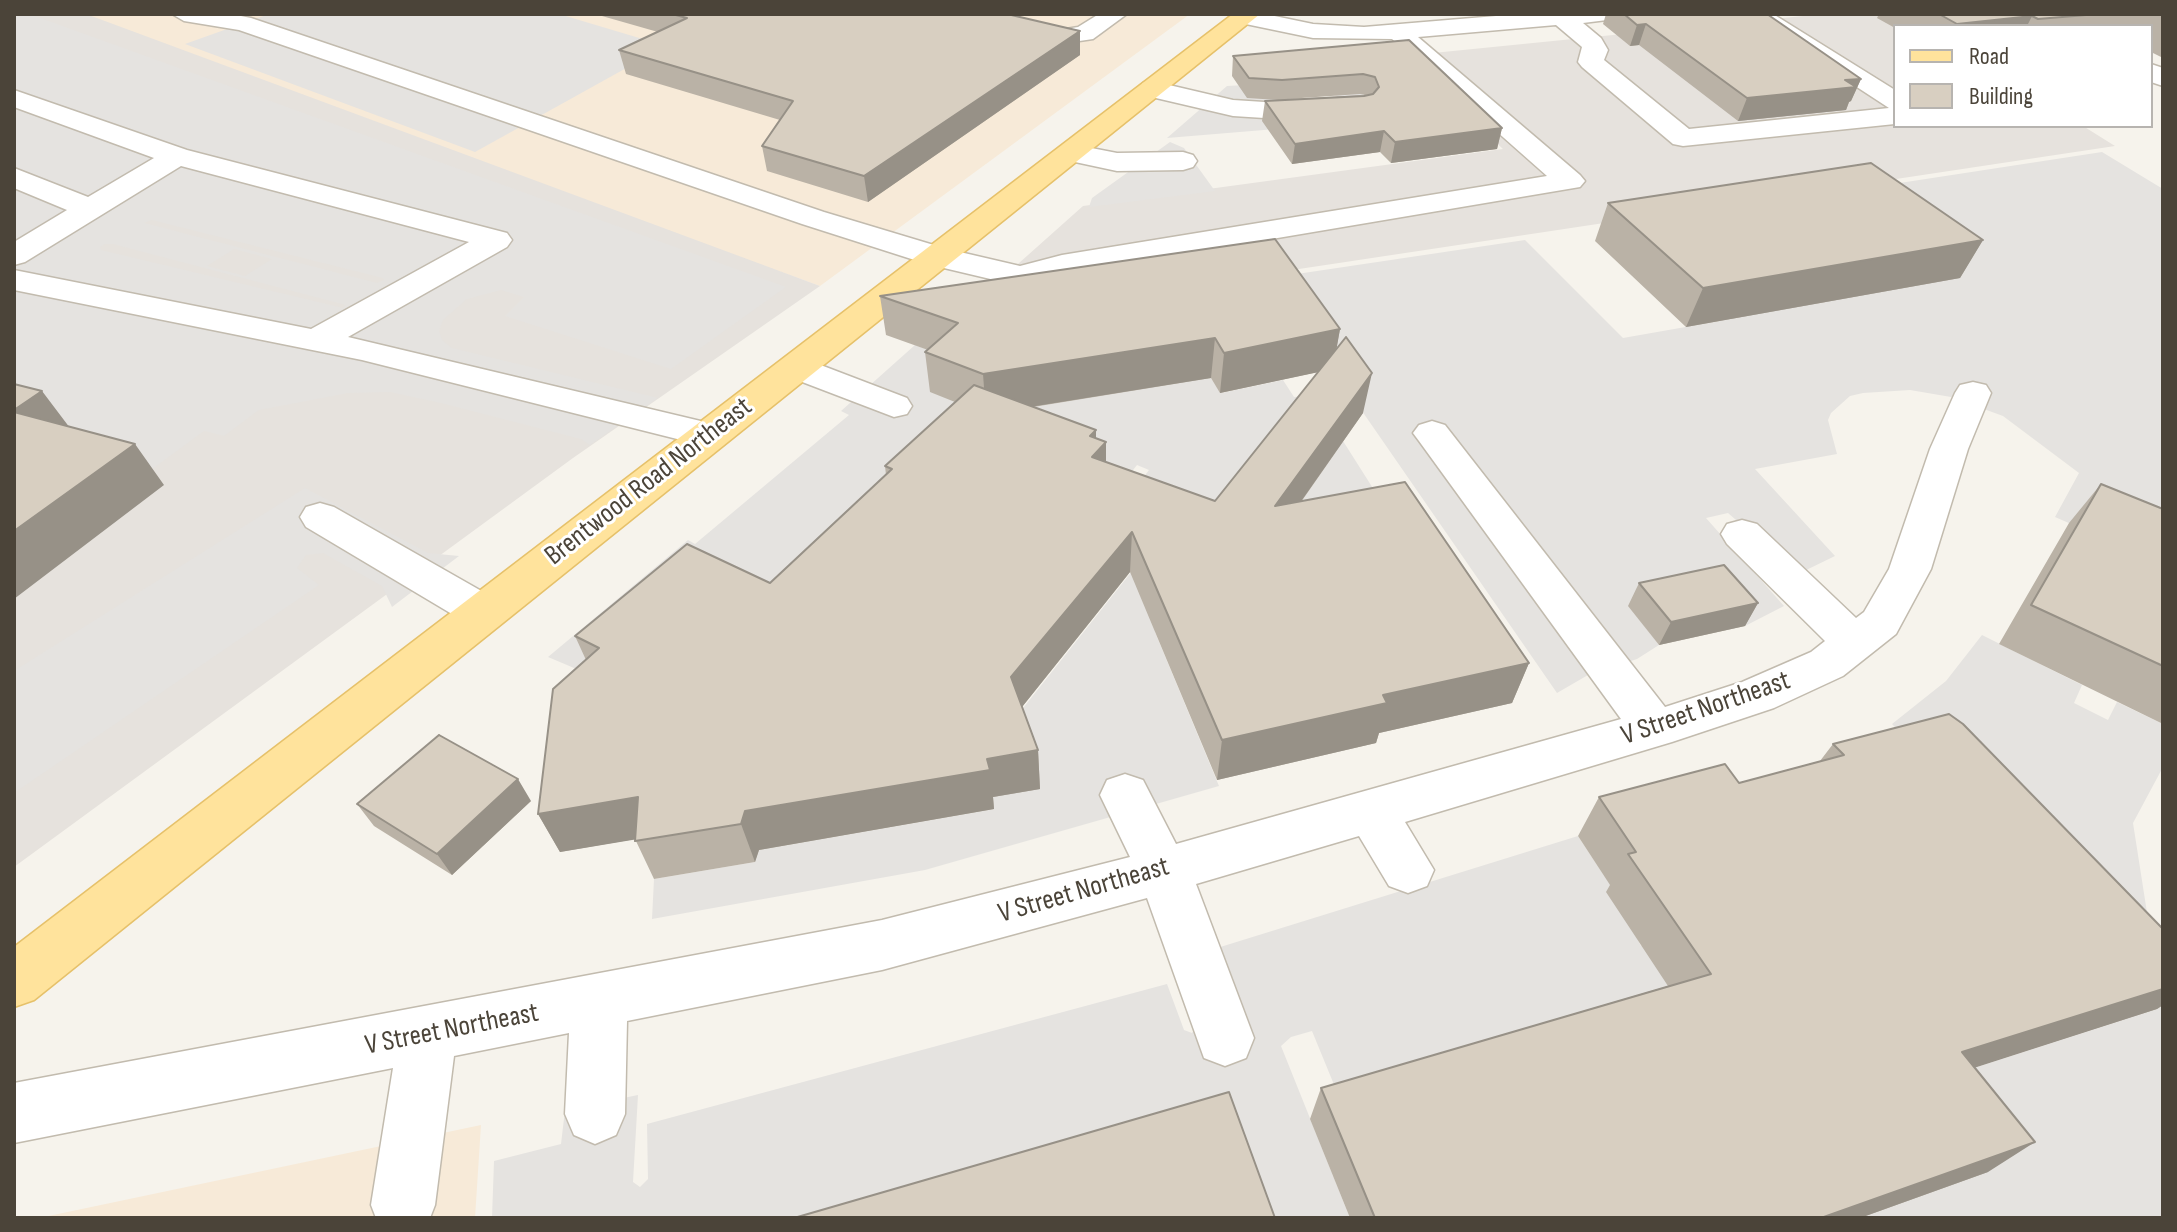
<!DOCTYPE html>
<style>
body{margin:0}
#map{position:relative;width:2177px;height:1232px;overflow:hidden;background:#f6f3ec;font-family:"Sofia Sans Condensed",sans-serif}
canvas{display:block}
.frame{position:absolute;inset:0;border:16px solid #4b4439;pointer-events:none}
.legend{position:absolute;left:1893px;top:24px;width:260px;height:104px;box-sizing:border-box;background:#fff;border:2px solid #b7b4b0;margin:0;padding:10px 14px;list-style:none;font-size:24px;color:#4b4439}
.legend li{display:flex;align-items:center;gap:16px;height:40px}
.legend b{width:40px;border:2px solid #b7b4b0}
</style>
<div id="map">
<canvas width="2177" height="1232"></canvas>
<div class="frame"></div>
<ul class="legend">
<li><b style="height:10px;background:#ffe39c"></b>Road</li>
<li><b style="height:22px;background:#d8cfc1"></b>Building</li>
</ul>
</div>
<script>
const g = document.querySelector('canvas').getContext('2d');
g.lineJoin = 'round';
function paint(path, color) { g.fillStyle = color; g.fill(path, 'evenodd'); }
const poly = rows => new Path2D(rows.map(r => 'M' + r).join(''));
function trace(path, color, width, dash) { g.strokeStyle = color; g.lineWidth = width; g.lineCap = dash ? 'butt' : 'round'; g.setLineDash(dash || []); g.stroke(path); }
function drawText(font, color, halo, rows, align = 'center') {
  g.font = font + ' "Sofia Sans Condensed",sans-serif'; g.lineWidth = 6; g.setLineDash([]); g.textBaseline = 'middle'; g.strokeStyle = halo; g.fillStyle = color; for (const [text, x, y, turn = 0] of rows) {
    g.save(); g.translate(x, y); g.rotate((+turn || 0) * Math.PI / 180); g.textAlign = isNaN(turn) ? turn : align; if (halo) g.strokeText(text, 0, 0); g.fillText(text, 0, 0); g.restore();
  }
}
paint(poly([
 [60,14,1190,14,820,286],
 [481,1125,475,1218,39,1218]
]), '#f7ead8');
paint(poly([
 [14,14,86,14,820,286,573,458,14,867],
 [1823,14,1898,14,1895,126,2083,126,2115,146,954,321,1083,206,1503,149,1403,56]
]), '#e6e2dd');
paint(poly([
 [14,14,29,14,786,287,671,369,505,316,524,297,501,290,467,299,443,320,439,331,442,340,452,348,658,398,590,445,581,439,441,403,390,392,348,393,259,410,224,436,204,431,140,478,14,416],
 [152,220,383,278,384,280,377,283,144,223],
 [105,244,113,244,346,305,343,308,101,250,100,247],
 [234,249,272,259,245,276,207,266],
 [269,14,559,14,666,46,475,152,185,44],
 [1423,78,1276,129,1167,138,1227,86,1283,83,1298,103,1338,98,1335,95],
 [1170,142,1184,148,1215,191,1089,207,1092,198],
 [2102,152,2163,189,2163,564,2055,517,2079,473,2003,416,1951,397,1910,390,1863,393,1850,396,1831,413,1828,420,1837,454,1755,469,1835,556,1798,574,1728,513,1706,518,1784,606,1745,626,1712,589,1629,606,1659,645,1637,659,1588,675,1557,693,1270,278,1525,240,1623,338,1731,319,1867,188],
 [915,345,962,362,986,414,1211,378,1221,393,1283,380,1294,397,1305,396,1155,632,1219,786,925,870,652,919,654,879,755,862,759,850,994,809,991,798,1004,732,1160,536,1120,508,1149,470,1137,465,1107,503,781,623,593,676,548,657,688,540,695,544,849,415,841,411],
 [1343,441,1395,523,1273,541],
 [305,488,428,553,459,556,392,607,382,586,323,553,306,555,297,568,319,585,14,793,14,671],
 [1982,635,2082,685,2074,703,2108,720,2117,702,2163,724,2163,767,2133,823,2163,1015,2163,1218,1860,1218,1961,1072,2157,1009,1892,724,1946,681],
 [1578,836,1613,889,1641,946,1650,945,1679,990,1344,1109,1312,1031,1291,1037,1281,1046,1350,1218,492,1218,494,1161,561,1144,565,1110,638,1095,633,1182,640,1187,648,1179,647,1124,1167,984,1184,1030,1192,1033,1196,1026,1172,962]
]), '#e5e3e0');
const minor = poly([
 [172,14,231,14,251,18,824,212,947,249,1020,266,1062,255,1547,176,1392,39,1313,38,1236,22,1234,14,1265,14,1313,24,1364,27,1520,14,1619,14,1615,19,1583,23,1601,38,1608,50,1604,60,1689,129,1889,108,1745,14,1773,14,1895,90,1895,124,1683,146,1673,144,1582,67,1578,62,1582,47,1556,25,1418,37,1580,175,1585,181,1580,187,1064,274,1020,286,927,264,802,224,239,30,184,21,172,14],
 [950,14,996,14,1066,29,1078,27,1099,14,1127,14,1093,39,1066,43,954,19,950,14],
 [2151,64,2163,68,2163,86,2151,82,2151,64],
 [1152,81,1233,100,1280,103,1323,100,1332,102,1336,108,1332,114,1323,116,1280,119,1233,116,1143,95,1139,89,1143,83,1152,81],
 [14,90,187,150,507,233,512,240,507,247,348,337,709,423,722,427,728,435,722,443,709,447,362,360,14,290,14,270,311,329,469,242,181,166,25,262,14,265,14,242,67,210,14,188,14,168,88,197,154,158,14,107,14,90],
 [1071,144,1117,153,1183,152,1193,155,1197,161,1193,167,1183,170,1117,171,1061,159,1057,153,1061,147,1071,144],
 [797,356,907,398,912,406,907,414,894,417,784,375,779,367,784,359,797,356],
 [1973,382,1986,385,1991,393,1968,449,1931,569,1896,634,1843,676,1774,708,1672,742,1405,822,1434,870,1427,886,1408,893,1389,886,1359,836,1196,884,1254,1038,1246,1058,1225,1066,1204,1058,1147,898,882,970,627,1021,625,1114,616,1135,595,1144,574,1135,565,1114,569,1033,454,1056,435,1205,430,1218,376,1218,371,1205,393,1068,14,1143,14,1083,882,920,1130,857,1100,795,1107,780,1125,774,1143,780,1176,844,1621,719,1419,441,1413,433,1419,425,1432,421,1445,425,1665,707,1742,682,1811,652,1825,641,1727,544,1721,534,1727,524,1742,520,1757,524,1856,618,1864,612,1889,569,1930,449,1955,393,1960,385,1973,382],
 [320,503,334,507,499,601,505,612,499,623,483,628,467,623,306,527,300,517,306,507,320,503]
]);
const major = poly([
 [1233,14,1260,14,34,1000,14,1007,14,947,1233,14]
]);
trace(minor, '#c2bbae', 3);
trace(major, '#e6c16a', 3);
paint(minor, '#fff');
paint(major, '#ffe39c');
paint(poly([
 [595,14,1007,14,1080,31,1080,55,868,202,767,171,762,146,780,120,626,74,619,50,658,32],
 [1606,14,1767,14,1861,79,1851,101,1849,102,1846,110,1738,121,1639,45,1630,46,1603,24],
 [1879,14,2163,14,2163,58,2151,52,2151,26,1895,26,1895,28,1877,18],
 [1409,40,1502,128,1497,149,1391,163,1380,152,1292,164,1262,121,1265,101,1278,100,1247,98,1232,76,1233,56],
 [1360,94,1365,95,1287,99],
 [1608,203,1983,240,1960,278,1686,327,1595,241],
 [880,296,1340,329,1336,350,1363,413,1301,502,1529,663,1512,703,1379,733,1376,743,1217,780,1130,572,1022,707,1038,750,1040,789,993,797,994,809,759,850,755,862,654,879,635,839,560,852,538,814,586,660,575,636,770,583,886,475,885,466,955,402,930,392,925,352,928,350,886,335],
 [1318,372,1215,501,1106,462,1106,442,1096,438,1096,430,1033,407,1211,378,1220,393],
 [2101,484,2163,509,2163,724,1999,644,2069,523],
 [1639,583,1758,603,1745,626,1659,645,1628,606],
 [1833,744,2163,929,2163,1005,2157,1009,1975,1067,1988,1172,1860,1218,1350,1218,1310,1119,1321,1088,1668,986,1606,892,1610,885,1578,836,1599,797,1739,783,1820,761],
 [531,801,452,875,374,826,357,804]
]), '#bab2a6');
paint(poly([
 [2032,16,2027,26,1956,26,1957,24],
 [1646,24,1639,45,1630,46,1637,25],
 [1080,31,1080,55,868,202,864,176],
 [1861,79,1851,101,1849,102,1846,110,1738,121,1747,98,1845,80],
 [1502,128,1497,149,1391,163,1395,142],
 [1384,131,1380,152,1292,164,1295,144],
 [1983,240,1960,278,1686,327,1703,288],
 [1340,329,1333,369,1220,393,1224,353],
 [1215,338,1211,378,986,414,983,374],
 [1372,373,1363,413,1269,547,1275,506],
 [42,391,73,432,14,415,14,410],
 [1096,430,1096,453,1106,442,1106,483,1092,498,1090,436],
 [135,444,164,485,14,599,14,531],
 [1132,532,1130,572,1014,717,1011,677],
 [1758,603,1745,626,1659,645,1671,622],
 [1529,663,1512,703,1379,733,1376,743,1217,780,1222,740,1383,695],
 [1038,750,1040,789,993,797,994,809,759,850,755,862,741,824,745,811,987,759],
 [518,779,531,801,452,875,437,854],
 [638,797,656,836,560,852,538,814],
 [2163,989,2163,1005,2157,1009,1921,1085,1962,1052],
 [2035,1142,1988,1172,1860,1218,1821,1218]
]), '#979187');
const building = poly([
 [672,14,1007,14,1080,31,864,176,762,146,793,101,619,50,687,18,672,14],
 [1624,14,1767,14,1861,79,1845,80,1856,87,1747,98,1646,24,1637,25,1624,14],
 [1939,14,2098,14,2038,19,2032,16,1957,24,1939,14],
 [1409,40,1502,128,1395,142,1384,131,1295,144,1265,101,1364,96,1373,94,1379,87,1375,77,1363,74,1282,80,1249,78,1233,56,1409,40],
 [1871,163,1983,240,1703,288,1608,203,1871,163],
 [1275,239,1340,329,1224,353,1215,338,983,374,925,352,958,323,880,296,1275,239],
 [1346,337,1372,373,1275,506,1405,482,1529,663,1383,695,1387,703,1222,740,1132,532,1011,677,1038,750,987,759,990,770,745,811,741,824,635,841,638,797,538,814,553,689,599,648,575,636,687,544,770,583,892,469,885,466,974,385,1096,430,1090,436,1106,442,1092,457,1215,501,1346,337],
 [14,384,42,391,14,410,14,384],
 [14,412,135,444,14,531,14,412],
 [2101,484,2163,509,2163,666,2031,605,2101,484],
 [1724,565,1758,603,1671,622,1639,583,1724,565],
 [1949,714,1963,724,2163,929,2163,989,1962,1052,2035,1142,1821,1218,1375,1218,1321,1088,1711,974,1628,854,1636,852,1599,797,1725,764,1739,783,1844,755,1833,744,1949,714],
 [439,735,518,779,437,854,357,804,439,735],
 [1229,1092,1275,1218,794,1218,1229,1092]
]);
paint(building, '#d8cfc1');
trace(building, '#979187', 2);
drawText('28px', '#4b4439', '#fff', [
 ["Brentwood Road Northeast",649,482,-38],
 ["V Street Northeast",1706,709,-19],
 ["V Street Northeast",1084,891,-16],
 ["V Street Northeast",452,1030,-11]
]);
</script>
